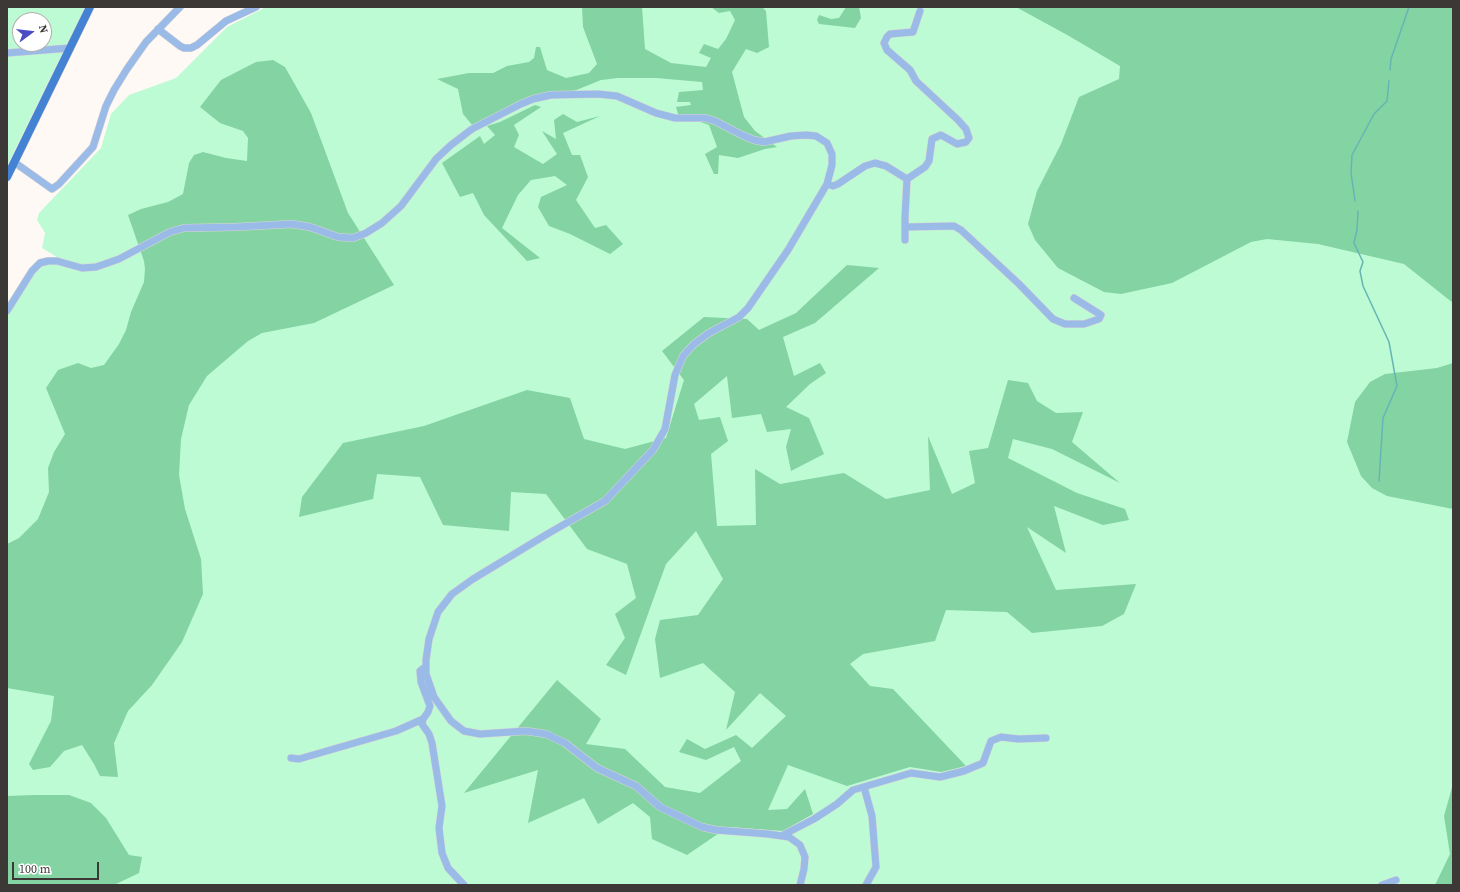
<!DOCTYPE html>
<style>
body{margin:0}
#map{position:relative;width:1460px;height:892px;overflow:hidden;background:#fff9f5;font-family:"Source Serif 4",serif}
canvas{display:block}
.frame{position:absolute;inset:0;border:8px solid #3b3836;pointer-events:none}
.north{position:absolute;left:12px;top:12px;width:40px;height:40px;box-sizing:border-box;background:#fff;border:1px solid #b1afaf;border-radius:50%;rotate:75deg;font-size:11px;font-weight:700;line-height:16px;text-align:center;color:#3b3836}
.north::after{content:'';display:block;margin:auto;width:14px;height:18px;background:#4a4dc3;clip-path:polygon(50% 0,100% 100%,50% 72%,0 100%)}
.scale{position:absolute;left:12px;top:862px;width:87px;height:18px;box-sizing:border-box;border:2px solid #3b3836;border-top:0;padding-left:5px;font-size:12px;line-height:14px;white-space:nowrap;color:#3b3836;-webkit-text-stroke:3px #fff;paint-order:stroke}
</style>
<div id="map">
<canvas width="1460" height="892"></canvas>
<div class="frame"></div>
<div class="north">N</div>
<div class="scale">100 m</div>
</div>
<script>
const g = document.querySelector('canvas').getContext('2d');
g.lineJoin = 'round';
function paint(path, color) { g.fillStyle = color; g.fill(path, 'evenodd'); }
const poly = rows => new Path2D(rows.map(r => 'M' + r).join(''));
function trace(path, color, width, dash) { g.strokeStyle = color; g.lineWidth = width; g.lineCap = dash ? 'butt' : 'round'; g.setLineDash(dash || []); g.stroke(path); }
paint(poly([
 [7,7,85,7,7,166],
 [20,20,44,20,44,44,20,44],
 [266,7,1453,7,1453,885,7,885,7,304,34,265,60,259,42,248,45,233,37,220,39,213,101,148,111,114,129,95,176,78,227,27]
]), '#bdfbd4');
paint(poly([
 [582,7,642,7,645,49,671,63,706,67,711,58,699,53,704,44,718,49,726,39,735,20,730,11,719,13,711,7,762,7,766,11,769,47,757,53,746,49,732,72,744,117,755,131,777,147,765,149,738,158,719,155,718,174,714,174,705,154,717,147,709,125,678,114,676,107,691,105,690,102,677,102,679,92,703,90,702,82,656,78,618,78,601,80,574,91,542,95,473,126,463,114,458,89,437,79,469,73,493,73,507,66,529,62,534,58,536,47,540,47,547,70,566,78,589,73,597,64,583,27],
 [846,7,859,7,861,18,855,28,819,24,817,20,819,15,831,19,839,18],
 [1016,7,1453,7,1453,303,1404,264,1318,244,1267,239,1251,242,1172,283,1121,294,1104,292,1058,268,1035,240,1028,224,1037,191,1061,144,1079,97,1119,79,1120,66,1069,36],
 [273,60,285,67,311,113,348,213,394,285,314,323,262,333,248,341,207,376,189,405,181,439,179,475,185,509,201,559,203,594,182,642,152,685,128,711,114,743,118,777,100,776,94,764,82,745,64,751,50,767,33,770,29,764,51,721,54,696,7,688,7,544,19,538,38,519,49,492,48,468,54,452,65,434,46,388,58,370,78,363,91,368,104,365,119,344,126,330,131,312,144,282,145,269,144,261,128,215,141,209,168,202,183,194,189,163,194,155,203,152,226,158,247,161,248,138,243,131,220,123,200,107,221,80,256,62],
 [535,105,541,107,514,125,519,135,514,147,543,164,557,154,542,131,556,139,554,120,563,114,577,122,600,116,563,133,572,155,580,155,588,177,576,200,595,228,606,225,623,244,610,254,570,234,549,226,538,207,541,197,567,185,555,176,531,180,518,195,502,228,540,258,527,261,484,215,473,193,460,197,442,163,480,136,484,144,495,135,487,126,500,122],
 [847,265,879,268,815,323,783,337,794,376,820,363,826,373,810,384,786,407,809,418,824,454,791,471,786,447,791,429,767,432,761,414,732,418,727,376,694,404,699,420,720,417,728,441,711,454,717,526,756,525,755,469,780,484,844,473,886,499,930,490,928,436,952,494,975,483,969,451,988,448,1008,380,1028,383,1037,401,1056,413,1083,412,1072,442,1120,483,1052,449,1013,439,1008,458,1077,493,1125,509,1129,520,1103,525,1054,506,1066,553,1027,527,1056,590,1136,584,1124,614,1102,626,1032,633,1007,612,946,610,935,641,863,654,850,664,870,686,893,689,966,766,941,772,910,767,847,786,788,765,768,810,787,809,805,789,813,814,783,831,728,827,687,855,652,839,650,817,633,803,598,824,584,798,528,823,538,770,464,793,557,680,601,719,586,744,625,749,665,787,700,793,741,761,734,747,706,760,679,752,687,739,705,749,736,735,752,748,786,716,760,693,726,730,735,692,703,663,660,678,655,639,660,620,698,615,723,579,696,531,666,564,626,675,606,665,625,638,615,614,636,598,627,564,587,549,546,494,511,492,509,531,443,525,420,477,377,474,373,499,299,517,302,497,343,443,424,426,527,390,570,398,584,439,625,449,666,438,684,380,662,351,704,317,747,319,759,330,796,313],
 [1453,363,1453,509,1387,496,1372,488,1361,476,1347,442,1355,402,1370,382,1385,374,1437,368],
 [1453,784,1453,885,1435,885,1450,854,1444,816],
 [34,795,69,795,91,803,106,818,129,855,142,857,139,873,114,885,7,885,7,796]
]), '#83d3a3');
trace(poly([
 [1390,70,1391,59,1409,7],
 [1355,201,1351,173,1352,155,1374,114,1387,101,1389,81],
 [1358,211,1357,230,1354,243,1363,262,1360,271,1363,286,1389,342,1397,386,1383,418,1379,481]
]), '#66b5b5', 1.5);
const minor = poly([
 [158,29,180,46,184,48,191,48,197,45,226,21,256,7],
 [7,53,70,48],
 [14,162,52,189,59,184,93,147,106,106,114,90,127,69,146,42,180,7],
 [827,184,833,186,838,184,865,166,875,163,886,166,907,179],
 [906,227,954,226,961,230,1019,284,1053,319,1065,324,1084,324,1099,319,1101,315,1074,298],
 [905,240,905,217,907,179,925,167,929,161,932,139,941,135,957,144,966,142,969,138,966,129,958,120,916,81,910,70,887,50,884,43,887,37,890,34,913,32,920,11],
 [7,311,32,271,40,263,48,261,57,261,82,268,96,267,119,259,170,232,184,228,236,227,292,224,310,227,338,237,353,238,366,233,382,223,401,206,436,159,451,145,472,129,521,104,533,99,551,95,598,94,617,96,656,113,675,118,705,118,715,121,742,135,754,140,764,142,791,136,806,135,816,136,827,143,832,154,832,165,827,184,788,250,748,308,739,317,709,333,694,344,683,356,675,375,665,429,653,450,605,501,549,533,473,579,452,594,438,612,429,639,426,660,426,674,434,697,451,721,464,731,480,734,526,731,546,734,565,743,597,768,636,786,660,807,702,827,716,830,768,834,789,837,800,845,805,857,804,869,800,885],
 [425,667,420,671,421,682,430,706,428,712,423,719,422,724,429,734,432,743,442,806,439,828,442,853,448,868,464,885],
 [291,758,299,759,396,731,423,719],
 [864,787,872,816,876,867,866,885],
 [783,835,814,819,837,804,853,790,911,773,940,777,964,771,983,763,991,741,1001,737,1018,739,1046,738],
 [1382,885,1396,880]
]);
const major = poly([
 [7,177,90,7]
]);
trace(minor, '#dcd6d3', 8);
trace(major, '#dcd6d3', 9);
trace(minor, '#9abbe8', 7);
trace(major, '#4483d4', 8);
</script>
